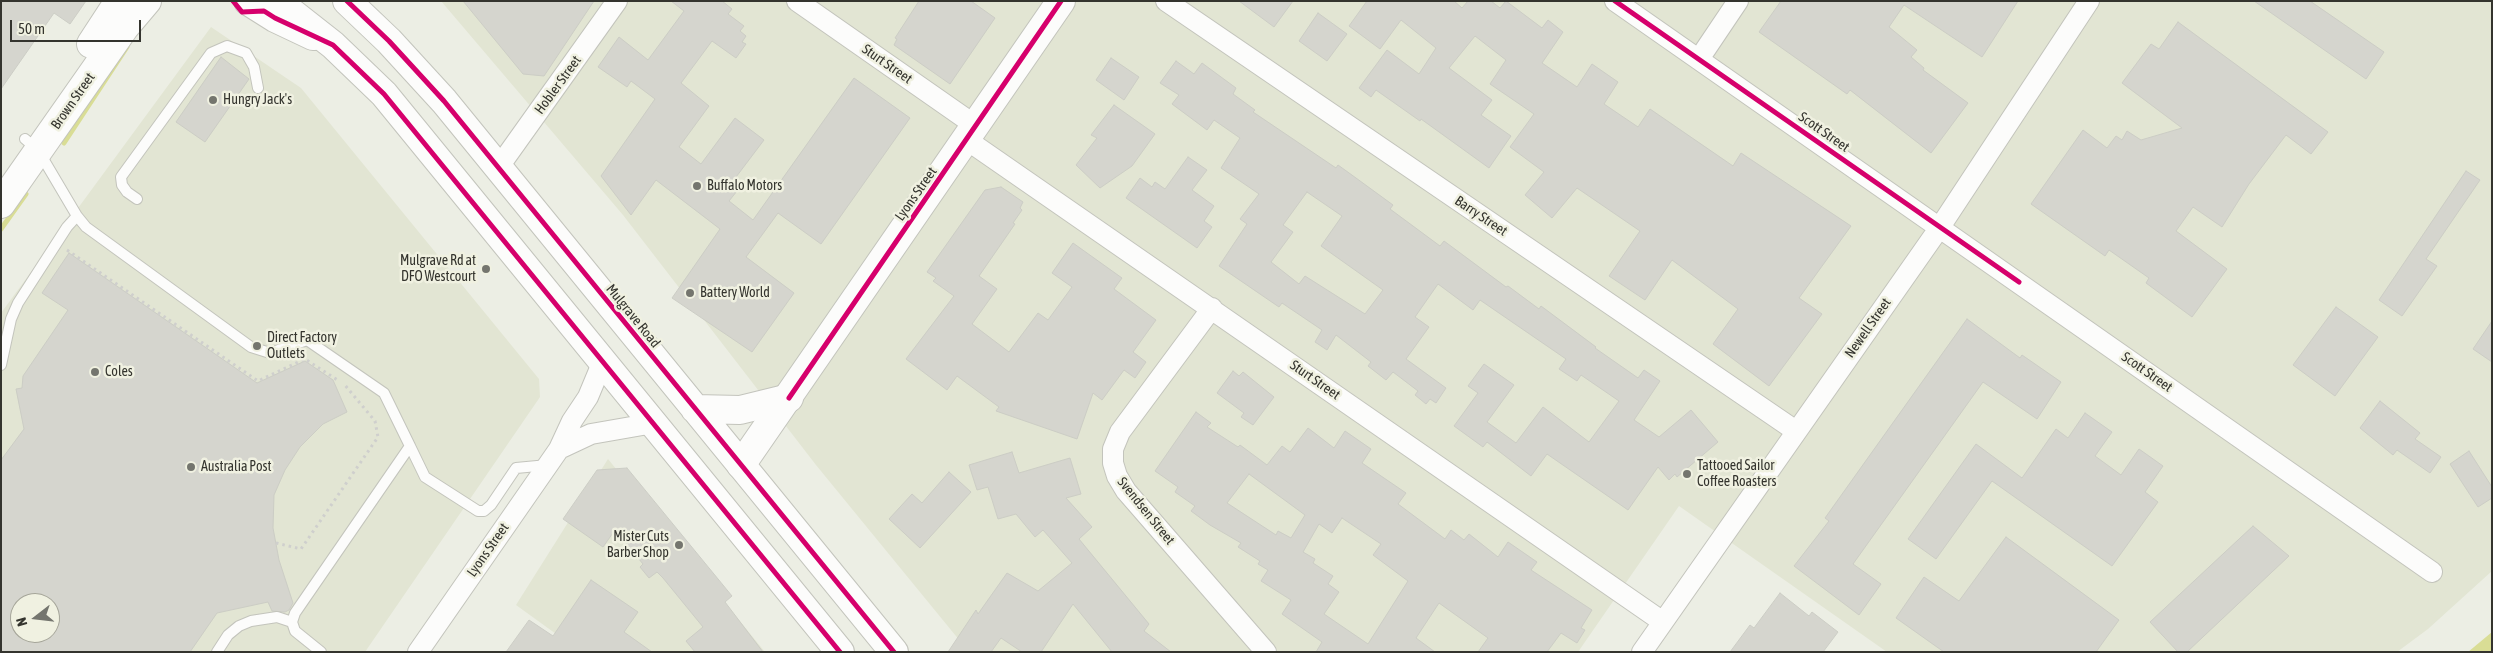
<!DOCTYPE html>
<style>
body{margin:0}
#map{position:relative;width:2493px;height:653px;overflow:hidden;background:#eceee4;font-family:"Asap Condensed",sans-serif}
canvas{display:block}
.frame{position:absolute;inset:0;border:2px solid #34342e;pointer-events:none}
.north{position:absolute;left:10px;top:593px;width:50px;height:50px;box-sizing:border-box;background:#f0f1e1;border:1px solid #a5a599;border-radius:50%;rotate:254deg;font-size:14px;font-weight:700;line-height:20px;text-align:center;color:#34342e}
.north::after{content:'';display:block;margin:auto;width:18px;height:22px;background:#74756e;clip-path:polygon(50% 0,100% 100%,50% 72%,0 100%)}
.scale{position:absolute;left:10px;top:20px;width:131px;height:22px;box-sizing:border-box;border:2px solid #34342e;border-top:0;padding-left:6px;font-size:15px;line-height:18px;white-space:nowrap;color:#34342e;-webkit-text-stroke:4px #f0f1e1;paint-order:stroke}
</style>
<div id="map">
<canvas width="2493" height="653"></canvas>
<div class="frame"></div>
<div class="north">N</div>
<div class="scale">50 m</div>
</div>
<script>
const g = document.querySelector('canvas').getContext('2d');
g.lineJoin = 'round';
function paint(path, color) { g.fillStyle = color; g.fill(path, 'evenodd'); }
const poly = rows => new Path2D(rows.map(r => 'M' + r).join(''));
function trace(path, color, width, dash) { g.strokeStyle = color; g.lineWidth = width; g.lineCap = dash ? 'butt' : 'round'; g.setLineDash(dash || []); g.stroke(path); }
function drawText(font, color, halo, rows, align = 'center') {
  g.font = font + ' "Asap Condensed",sans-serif'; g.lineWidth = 5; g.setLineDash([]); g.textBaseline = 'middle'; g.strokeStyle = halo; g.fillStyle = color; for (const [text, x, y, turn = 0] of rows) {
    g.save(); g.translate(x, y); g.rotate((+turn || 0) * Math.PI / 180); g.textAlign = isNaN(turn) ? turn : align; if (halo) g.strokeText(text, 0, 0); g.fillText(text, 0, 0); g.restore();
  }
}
paint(poly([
 [441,1,2492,1,2492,571,2428,629,2397,652,1887,652,1679,506,1578,652,969,652,816,465,623,215],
 [211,27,301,88,539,379,540,397,365,652,1,652,1,313],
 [20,603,50,603,50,633,20,633],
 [608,459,765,652,581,652,516,605]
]), '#e2e5d3');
paint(poly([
 [2492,631,2492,652,2468,652,2492,632]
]), '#d9dd95');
trace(poly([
 [64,143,127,47],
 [1,229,26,194]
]), '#d9dd95', 5);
const building = poly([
 [1,1,86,1,70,24,54,13,1,89,1,1],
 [463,1,594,1,544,76,523,74,463,1],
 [671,1,722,1,732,9,728,14,744,26,740,31,746,36,742,42,746,44,736,58,712,41,681,83,709,106,679,147,701,164,735,118,764,140,730,185,737,191,729,201,753,220,854,78,910,118,821,244,778,213,746,257,794,293,752,352,672,298,720,229,656,180,631,215,601,176,655,99,631,81,627,87,598,67,619,37,648,60,684,11,671,1],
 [919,1,971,1,995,18,950,84,894,45,897,39,895,38,919,1],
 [1239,1,1293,1,1274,27,1239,1],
 [1367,1,1454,1,1462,8,1468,1,1491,1,1500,8,1506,1,1542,28,1548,20,1563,32,1542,63,1577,87,1592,64,1618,82,1604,104,1638,127,1650,109,1733,166,1741,153,1851,226,1799,298,1822,314,1769,386,1713,344,1738,309,1672,260,1645,300,1609,276,1640,231,1577,188,1552,218,1525,195,1544,172,1510,147,1534,114,1490,84,1506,60,1475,36,1449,68,1492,100,1481,115,1511,136,1489,168,1421,119,1420,121,1376,90,1371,97,1359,88,1387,50,1419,74,1436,48,1401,20,1380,49,1349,26,1367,1],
 [1781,1,2018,1,1982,57,1904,5,1889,27,1917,50,1911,57,1924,68,1923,70,1968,103,1931,153,1850,90,1847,94,1759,32,1781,1],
 [2254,1,2310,1,2384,52,2366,79,2254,1],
 [1318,13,1347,34,1327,61,1299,41,1318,13],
 [2178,22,2328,132,2311,154,2286,135,2249,184,2222,227,2193,207,2176,231,2227,269,2192,317,2146,283,2149,278,2109,250,2105,256,2031,204,2083,130,2107,148,2116,136,2122,140,2127,131,2141,140,2182,128,2122,83,2151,44,2159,49,2178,22],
 [221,57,249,79,205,142,176,122,221,57],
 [1111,58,1139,77,1124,100,1096,80,1111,58],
 [1176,61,1194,74,1202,63,1236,88,1233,94,1255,110,1253,112,1336,168,1338,165,1356,178,1393,205,1390,209,1440,246,1444,241,1506,287,1508,286,1539,309,1541,306,1596,347,1595,348,1638,378,1644,370,1660,381,1634,420,1659,437,1691,410,1718,442,1677,477,1675,474,1669,480,1658,467,1628,510,1547,454,1531,476,1487,442,1483,447,1454,426,1478,393,1468,386,1484,364,1514,385,1487,422,1516,443,1543,407,1589,442,1619,401,1581,375,1577,381,1559,369,1566,359,1480,300,1473,310,1438,284,1415,317,1429,327,1406,359,1446,388,1436,403,1430,399,1426,404,1415,395,1418,391,1393,372,1386,380,1368,366,1371,362,1336,335,1327,350,1315,342,1322,330,1282,303,1279,307,1219,266,1247,224,1240,219,1259,194,1221,168,1240,138,1214,120,1207,130,1172,104,1179,95,1160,83,1176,61],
 [1307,192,1342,216,1321,246,1383,290,1365,314,1305,276,1299,284,1271,262,1293,232,1283,225,1307,192],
 [1114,105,1155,134,1132,166,1100,188,1076,165,1097,138,1091,135,1114,105],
 [1188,157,1207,170,1192,190,1214,206,1204,221,1212,227,1197,248,1126,198,1140,178,1152,187,1155,182,1165,189,1188,157],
 [2466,171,2480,180,2426,259,2437,266,2402,316,2379,300,2466,171],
 [1001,187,1023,202,1020,208,1022,210,1013,223,1015,224,979,276,997,289,972,324,1009,352,1038,313,1048,320,1072,287,1052,273,1073,243,1122,278,1114,289,1156,320,1133,352,1146,362,1135,378,1124,370,1102,400,1093,393,1077,439,996,411,999,407,957,376,947,390,906,359,954,296,933,281,936,278,927,272,985,190,1001,187],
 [69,253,257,383,305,361,333,380,347,412,323,424,300,447,285,470,274,495,273,528,279,560,293,603,289,610,285,612,272,611,268,602,217,613,190,652,1,652,1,460,24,429,16,389,22,388,23,376,68,310,42,293,69,253],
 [20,603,50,603,50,633,20,633,20,603],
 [2336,307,2378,337,2335,396,2293,365,2336,307],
 [1967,319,2020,358,2022,355,2061,382,2037,419,1983,382,1853,564,1881,584,1859,615,1794,566,1829,521,1825,518,1967,319],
 [2492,321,2492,362,2473,349,2492,321],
 [1233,371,1239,376,1243,372,1274,397,1253,425,1241,417,1244,413,1217,393,1233,371],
 [2380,401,2420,433,2415,439,2441,457,2430,473,2397,450,2393,455,2360,428,2380,401],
 [1196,412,1211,423,1207,427,1238,447,1240,445,1267,465,1282,446,1290,452,1308,428,1334,448,1345,431,1371,449,1362,463,1406,493,1398,504,1445,539,1451,530,1464,540,1469,534,1498,557,1508,542,1537,562,1531,570,1592,610,1581,628,1585,630,1577,643,1561,633,1547,652,1478,652,1488,638,1439,603,1416,638,1435,652,1316,652,1322,642,1282,614,1291,600,1261,581,1268,570,1258,564,1260,561,1238,547,1241,543,1210,525,1191,511,1195,506,1175,492,1178,487,1155,471,1196,412],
 [1249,474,1305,515,1291,538,1278,531,1276,535,1227,503,1249,474],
 [1342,518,1381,544,1373,555,1408,581,1368,644,1324,614,1339,592,1328,584,1333,576,1313,563,1315,559,1303,552,1319,524,1332,533,1342,518],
 [2085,413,2112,432,2095,456,2121,475,2139,449,2163,466,2145,492,2158,502,2112,566,1992,481,1936,559,1908,539,1976,444,2022,478,2056,429,2068,438,2085,413],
 [2469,451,2492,487,2492,498,2478,507,2450,464,2469,451],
 [1012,452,1019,473,1070,458,1081,494,1066,498,1092,527,1079,539,1149,624,1144,631,1171,652,1112,652,1073,604,1041,652,1022,652,1001,638,991,652,948,652,976,610,978,614,1007,573,1038,591,1072,563,1043,530,1035,537,1016,514,998,519,988,487,977,490,969,465,1012,452],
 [627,468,732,596,725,602,763,652,695,652,686,641,703,627,663,578,657,572,649,578,640,567,643,564,615,530,603,547,563,519,597,470,627,468],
 [949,472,971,492,920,548,889,519,912,494,922,503,949,472],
 [2253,526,2289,556,2187,652,2178,652,2150,622,2253,526],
 [2006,537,2119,620,2096,652,1944,652,1896,618,1924,577,1959,601,2006,537],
 [591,580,638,612,624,632,652,652,506,652,529,620,553,636,591,580],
 [1780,593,1809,616,1812,612,1838,632,1823,652,1730,652,1750,625,1754,628,1780,593]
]);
paint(building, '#d5d5ce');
trace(building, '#cccdc5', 1);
const lane = poly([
 [137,199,127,192,122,185,121,177,211,53,227,46,246,53,254,67,258,88],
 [77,216,86,227,251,347,270,353,307,340,384,393,410,446,295,613,292,622,295,631,321,652],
 [1,365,11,319,18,303,67,227,77,216,38,150,25,139],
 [410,446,425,477,478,511,484,511,491,505,516,468,548,465],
 [217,652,228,635,239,626,251,621,277,617,292,622]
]);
const street = poly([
 [797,1,976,126],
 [1166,1,1796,431],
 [1615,1,2432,572],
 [1699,59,1738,1],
 [967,140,1663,622],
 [498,168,617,1],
 [1212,308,1120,432,1113,449,1113,463,1117,476,1126,491,1266,652],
 [559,449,591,434,654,423],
 [418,652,559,449,572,421,588,397,603,361],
 [1642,652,1940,227,2089,1]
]);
const secondary = poly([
 [248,1,275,18,313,36],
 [91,44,119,1],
 [1,204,125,27,147,1],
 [741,465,1061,1]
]);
const primary = poly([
 [277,1,333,45,384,94,840,652],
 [347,1,389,41,444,101,894,652],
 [695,409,740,410,789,398]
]);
trace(lane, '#c3c4bc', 12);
trace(street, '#c3c4bc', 22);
trace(secondary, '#c3c4bc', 30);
trace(primary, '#c3c4bc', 30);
trace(poly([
 [67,250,258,381,305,359,339,381],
 [276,543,301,549,378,437,375,421,344,384]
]), '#cfcfcd', 3, [2.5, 4]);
trace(lane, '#fcfcfb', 10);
trace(street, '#fcfcfb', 20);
trace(secondary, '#fcfcfb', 28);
trace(primary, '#fcfcfb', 28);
trace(poly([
 [233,1,242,12,264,11,275,18,333,45,384,94,840,652],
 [347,1,389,41,444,101,894,652],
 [1615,1,2019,282],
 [789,398,1061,1]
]), '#d6006c', 5);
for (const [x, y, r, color] of [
 [213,100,5,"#74756e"],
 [697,186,5,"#74756e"],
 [486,269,5,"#74756e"],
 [690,293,5,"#74756e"],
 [257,346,5,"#74756e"],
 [95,372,5,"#74756e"],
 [191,467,5,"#74756e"],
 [1687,474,5,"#74756e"],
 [679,545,5,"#74756e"]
]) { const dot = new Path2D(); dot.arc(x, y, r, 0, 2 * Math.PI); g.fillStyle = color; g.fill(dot); trace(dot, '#f0f1e1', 2); }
drawText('14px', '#34342e', '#f0f1e1', [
 ["Sturt Street",887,64,35],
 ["Hobler Street",558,85,-54],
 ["Brown Street",73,101,-55],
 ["Scott Street",1824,132,35],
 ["Lyons Street",916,194,-55],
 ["Barry Street",1481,216,34],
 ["Mulgrave Road",633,316,51],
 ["Newell Street",1868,328,-55],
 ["Scott Street",2147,372,35],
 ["Sturt Street",1315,380,35],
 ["Svendsen Street",1146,511,51],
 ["Lyons Street",488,550,-55]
]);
drawText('14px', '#34342e', '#f0f1e1', [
 ["Hungry Jack's",223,100],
 ["Buffalo Motors",707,186],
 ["Mulgrave Rd at",476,261,"right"],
 ["DFO Westcourt",476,277,"right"],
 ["Battery World",700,293],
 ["Direct Factory",267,338],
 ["Outlets",267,354],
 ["Coles",105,372],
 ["Tattooed Sailor",1697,466],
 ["Coffee Roasters",1697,482],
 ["Australia Post",201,467],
 ["Mister Cuts",669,537,"right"],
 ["Barber Shop",669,553,"right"]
], 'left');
</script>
